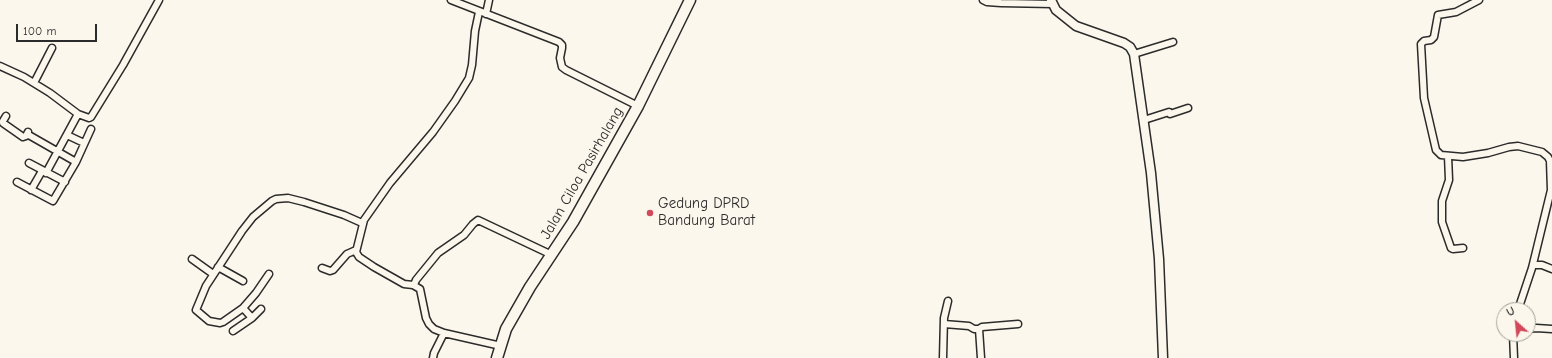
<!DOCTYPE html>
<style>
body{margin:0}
#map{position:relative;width:1552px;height:358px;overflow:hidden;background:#fbf7ec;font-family:"Comic Neue",sans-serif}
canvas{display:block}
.north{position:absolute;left:1496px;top:302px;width:40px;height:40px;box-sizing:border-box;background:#fbf7ec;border:1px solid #a8a59f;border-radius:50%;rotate:333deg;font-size:11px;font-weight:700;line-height:16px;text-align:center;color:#2b2b2b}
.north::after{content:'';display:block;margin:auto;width:14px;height:18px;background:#d1495b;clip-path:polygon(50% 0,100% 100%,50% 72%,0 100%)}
.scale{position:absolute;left:16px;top:24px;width:81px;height:18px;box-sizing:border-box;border:2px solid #2b2b2b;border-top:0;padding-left:5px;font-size:12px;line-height:14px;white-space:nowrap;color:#2b2b2b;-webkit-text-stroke:3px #fbf7ec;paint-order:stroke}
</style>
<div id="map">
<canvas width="1552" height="358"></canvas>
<div class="north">U</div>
<div class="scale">100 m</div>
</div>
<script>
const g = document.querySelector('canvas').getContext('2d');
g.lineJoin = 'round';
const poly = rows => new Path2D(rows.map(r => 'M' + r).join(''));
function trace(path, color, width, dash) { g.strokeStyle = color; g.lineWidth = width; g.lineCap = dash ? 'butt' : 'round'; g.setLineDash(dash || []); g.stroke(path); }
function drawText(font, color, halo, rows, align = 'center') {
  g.font = font + ' "Comic Neue",sans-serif'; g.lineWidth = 3.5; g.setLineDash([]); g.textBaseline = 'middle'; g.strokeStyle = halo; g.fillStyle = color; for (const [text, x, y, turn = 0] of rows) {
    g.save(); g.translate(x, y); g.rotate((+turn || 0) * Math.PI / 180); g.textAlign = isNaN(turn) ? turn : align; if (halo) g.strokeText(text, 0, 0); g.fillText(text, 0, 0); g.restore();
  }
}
const minor = poly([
 [451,0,559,42,562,45,562,48,560,58,562,67,566,70,638,106],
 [983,0,987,2,1001,3,1053,4],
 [1479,0,1456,12,1438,15,1434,37,1431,40,1424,41,1421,44,1424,98,1436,150,1441,155,1463,157,1488,153,1509,147,1518,146,1542,152,1548,157,1550,161,1551,190,1532,268,1518,310],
 [479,12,475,31,472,65,469,78,455,101,433,132,390,183,364,220,356,252,359,257,374,267,404,284,413,285,420,289,426,318,429,324,434,329,444,333,501,346],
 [486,14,489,0],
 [1134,54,1173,42],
 [0,66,24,77,50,93,78,114,89,118,91,117,123,65,159,0],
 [34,83,52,48],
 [6,116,3,121,3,123,23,137,26,136,28,132],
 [1144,120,1169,112,1170,114,1188,108],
 [27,134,76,162],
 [67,135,84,143],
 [1448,156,1449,180,1442,201,1442,222,1451,248,1453,249,1463,248],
 [29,163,65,182],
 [46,173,78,114],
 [17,182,53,201,76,162,91,129],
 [31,190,42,171],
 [192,259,213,274],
 [1533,265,1542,265,1552,269],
 [218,267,243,281],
 [322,268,330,271,333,270,347,254,356,250],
 [269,274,256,293,243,308,223,322,220,323,209,321,196,310,206,286,242,231,253,217,272,201,276,199,288,198,304,202,344,215,362,223],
 [414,285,416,280,438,253,464,235,473,224,478,220,552,255],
 [252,318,261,309],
 [944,324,969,326,974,329,979,329,982,327,1018,324],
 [979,329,981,358],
 [1528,329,1536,328,1552,329],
 [233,331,252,318,243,308],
 [1513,334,1514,358],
 [433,358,434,353,444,333],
 [943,358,944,318,948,301]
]);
const tertiary = poly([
 [1051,0,1056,10,1076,26,1124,43,1130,47,1134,54,1151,173,1159,259,1163,358]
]);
const primary = poly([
 [497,358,506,329,530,287,573,222,638,106,690,0]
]);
trace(minor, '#2b2b2b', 9);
trace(tertiary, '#2b2b2b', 11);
trace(primary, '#2b2b2b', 13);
trace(minor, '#fbf7ec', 6);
trace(tertiary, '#fbf7ec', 8);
trace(primary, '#fbf7ec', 10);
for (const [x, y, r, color] of [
 [650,213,4,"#d1495b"]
]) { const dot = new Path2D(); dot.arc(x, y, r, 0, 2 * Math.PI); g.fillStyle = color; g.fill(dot); trace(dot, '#fbf7ec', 1.5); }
drawText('15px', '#2b2b2b', '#fbf7ec', [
 ["Jalan Ciloa Pasirhalang",582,173,-60]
]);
drawText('15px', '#2b2b2b', '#fbf7ec', [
 ["Gedung DPRD",658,204],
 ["Bandung Barat",658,221]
], 'left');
</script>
